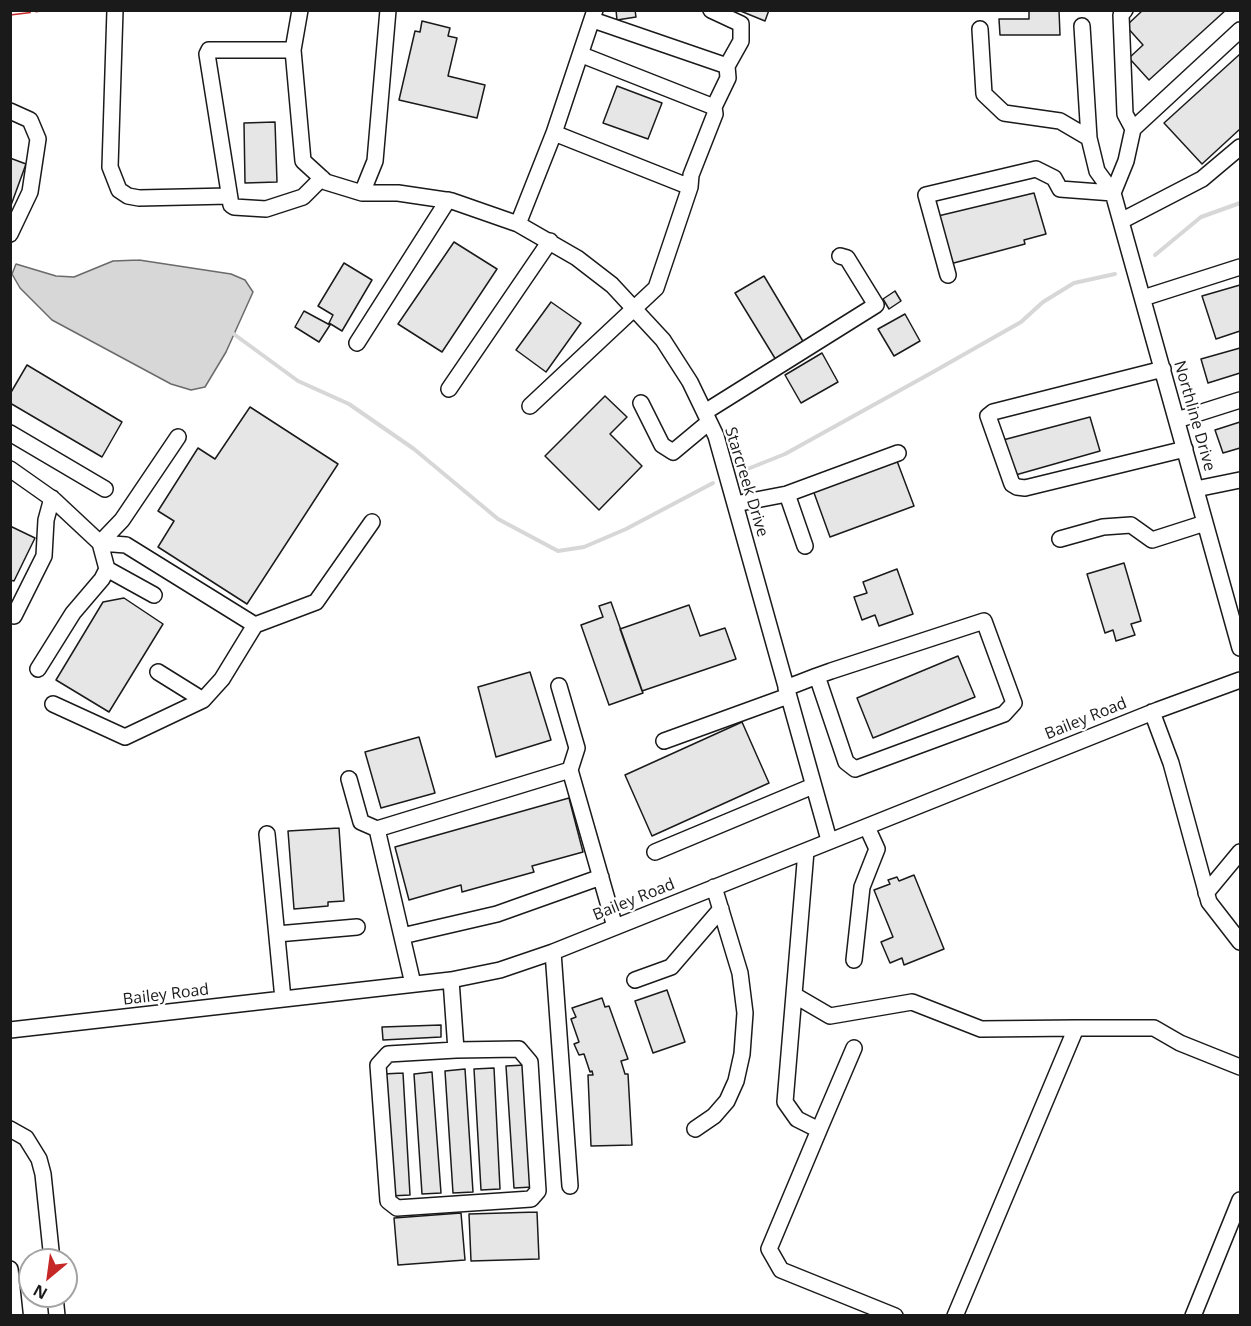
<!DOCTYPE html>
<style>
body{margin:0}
#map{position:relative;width:1251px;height:1326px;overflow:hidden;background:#fff;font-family:"Open Sans",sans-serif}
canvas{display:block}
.frame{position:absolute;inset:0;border:12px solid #1a1a1a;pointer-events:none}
.north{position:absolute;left:18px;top:1248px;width:60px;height:60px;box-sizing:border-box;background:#fff;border:2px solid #a3a3a3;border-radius:50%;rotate:209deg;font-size:16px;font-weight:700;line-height:24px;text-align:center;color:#1a1a1a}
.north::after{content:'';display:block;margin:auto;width:21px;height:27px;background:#c62828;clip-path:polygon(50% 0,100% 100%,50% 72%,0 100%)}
</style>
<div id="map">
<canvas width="1251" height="1326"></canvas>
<div class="frame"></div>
<div class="north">N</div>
</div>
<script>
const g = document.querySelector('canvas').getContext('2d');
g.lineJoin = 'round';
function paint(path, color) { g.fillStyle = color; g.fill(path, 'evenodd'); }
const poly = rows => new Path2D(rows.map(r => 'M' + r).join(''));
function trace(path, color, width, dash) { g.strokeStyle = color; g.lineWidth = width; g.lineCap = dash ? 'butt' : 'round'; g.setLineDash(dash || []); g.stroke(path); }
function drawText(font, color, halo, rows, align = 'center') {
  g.font = font + ' "Open Sans",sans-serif'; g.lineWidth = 4.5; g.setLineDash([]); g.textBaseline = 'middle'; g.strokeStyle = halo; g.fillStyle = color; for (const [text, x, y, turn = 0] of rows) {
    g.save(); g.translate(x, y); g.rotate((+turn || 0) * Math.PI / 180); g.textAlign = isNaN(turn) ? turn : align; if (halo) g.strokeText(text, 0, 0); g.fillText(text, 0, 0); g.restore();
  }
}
const water = poly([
 [139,260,231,274,245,280,253,292,226,352,205,387,191,390,171,384,52,320,20,288,12,274,16,264,56,276,74,277,113,261,139,260]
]);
paint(water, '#d7d7d7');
trace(water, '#6a6a6a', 1.5);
trace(poly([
 [1155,255,1201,217,1240,203],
 [231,332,298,381,349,404,414,449,498,519,558,551,584,547,626,529,713,483],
 [745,470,785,454,933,372,1021,322,1043,302,1074,283,1115,274]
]), '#d7d7d7', 4);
const building = poly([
 [616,10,635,10,636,17,617,20,616,10],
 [738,10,769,10,765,21,738,10],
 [1029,10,1059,10,1060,35,1000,35,999,19,1029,19,1029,10],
 [1143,10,1226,10,1149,80,1129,58,1143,45,1126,26,1143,10],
 [422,21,450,28,448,36,457,38,448,76,485,85,477,118,399,100,415,31,420,32,422,21],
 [1240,54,1240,129,1202,164,1164,123,1240,54],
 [617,86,662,103,648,139,603,123,617,86],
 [275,122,277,182,245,183,244,123,275,122],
 [10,158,26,164,10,208,10,158],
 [1034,193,1046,234,1024,240,1025,244,950,264,938,216,1034,193],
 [454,242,497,269,442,352,398,324,454,242],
 [344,263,372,280,342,331,329,323,333,315,318,306,344,263],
 [764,276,804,343,776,360,735,293,764,276],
 [1240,285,1240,331,1216,339,1202,296,1240,285],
 [895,291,901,301,889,309,883,299,895,291],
 [551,302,581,323,546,372,516,350,551,302],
 [304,311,330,325,319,342,295,327,304,311],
 [905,314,920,341,894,356,878,329,905,314],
 [1240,348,1240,373,1208,383,1201,359,1240,348],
 [822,353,838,382,801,403,785,375,822,353],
 [27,365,122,422,102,457,10,403,10,394,27,365],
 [605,396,627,417,610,434,642,466,599,510,545,456,605,396],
 [250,407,338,464,247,604,158,547,174,521,158,511,198,448,215,459,250,407],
 [1090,417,1100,451,1012,476,1003,440,1090,417],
 [1240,422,1240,448,1223,453,1215,430,1240,422],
 [897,461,914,506,830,537,813,490,897,461],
 [10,526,35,538,14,581,10,580,10,526],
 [1124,563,1141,621,1131,624,1135,635,1116,641,1113,630,1105,633,1087,574,1124,563],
 [897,569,913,614,879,626,875,615,862,620,854,597,867,593,863,582,897,569],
 [124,598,163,624,109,712,56,680,103,602,124,598],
 [611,602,643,693,609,705,581,625,603,617,599,606,611,602],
 [689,605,700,636,725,628,736,659,642,691,620,629,689,605],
 [958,656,975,697,873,738,857,698,958,656],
 [530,672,551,740,496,757,478,687,530,672],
 [742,722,769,783,652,836,625,775,742,722],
 [419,737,435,793,381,808,365,752,419,737],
 [569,798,583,852,532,866,534,872,462,892,461,885,409,900,395,847,569,798],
 [339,828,344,901,328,902,328,906,294,909,288,831,339,828],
 [914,875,944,949,904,965,902,958,890,963,881,942,893,937,874,890,890,884,888,880,897,877,899,881,914,875],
 [667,990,685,1042,653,1053,635,1001,667,990],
 [602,998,605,1007,609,1006,628,1059,621,1061,625,1074,628,1074,632,1145,591,1146,588,1075,593,1075,592,1071,590,1072,584,1054,579,1055,574,1044,579,1042,571,1019,576,1017,572,1008,602,998],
 [441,1025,441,1037,383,1040,382,1027,441,1025],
 [525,1065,533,1187,514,1188,506,1066,525,1065],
 [494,1068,500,1189,481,1190,474,1069,494,1068],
 [465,1069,473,1192,453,1193,445,1071,465,1069],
 [432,1072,441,1193,422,1194,414,1074,432,1072],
 [403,1073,410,1195,390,1196,383,1074,403,1073],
 [537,1212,539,1259,471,1261,469,1214,537,1212],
 [461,1213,465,1260,398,1265,394,1218,461,1213]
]);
paint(building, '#e6e6e6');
trace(building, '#1a1a1a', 1.5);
const minor = poly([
 [115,10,110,167,119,190,128,196,139,198,229,196],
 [1125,10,1121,15,1125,114,1133,129],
 [593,20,727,66],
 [1082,26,1089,138,1097,171,1113,193,1240,648],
 [980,29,984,94,1004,113,1060,121,1089,138],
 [293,50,300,10],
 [582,55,714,107],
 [10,111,30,120,38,139,30,192,10,234],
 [554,133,595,10],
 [322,178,303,197,266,209,234,207,231,205,207,54,209,50,293,50,303,161,326,182,362,193,398,193,452,201,518,224,577,258,612,285,663,340,690,382,716,436,829,840],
 [690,187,691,175,715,114,714,107,728,78,727,66,741,41,741,24,711,10],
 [362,193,375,161,388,10],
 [1113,193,1126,161,1133,129,1240,30],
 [1121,221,1202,179,1240,147],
 [518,224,554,133,690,187,656,288,530,406],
 [948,275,926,195,1036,169,1054,178,1060,189,1113,193],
 [1143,298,1240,267],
 [357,343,448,200],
 [1163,369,993,412,988,416,1012,484,1017,487,1025,488,1185,449],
 [449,389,550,241],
 [641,403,662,445,673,452,709,422],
 [705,412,876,305,847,258,840,256],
 [1177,420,1240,400],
 [10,433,105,489],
 [10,469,54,500,100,543],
 [1196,489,1240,480],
 [787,494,805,546],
 [735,504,787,494,898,453],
 [1060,539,1103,527,1131,525,1152,540,1205,523],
 [100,543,126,545,255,625,316,602,372,522],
 [100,543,122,520,178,437],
 [107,569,154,595],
 [14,616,44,556,46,520,52,498],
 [38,669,73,613,102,579,107,569,100,543],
 [158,672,203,700],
 [559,686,577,748,570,770],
 [786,688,817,676,831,671,984,621,1014,703,1004,714,855,769,846,762,817,676],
 [53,704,125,737,203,700,222,679,255,625],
 [1152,712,1171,763,1209,902,1240,942],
 [664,741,788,696],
 [349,779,361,822,377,829],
 [267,834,283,999],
 [806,851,785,1102,797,1119,819,1130,769,1249,781,1270,895,1316],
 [655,852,813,786],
 [1206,893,1240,852],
 [277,934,357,927],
 [402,936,497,914,601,877],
 [553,952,570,1186],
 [854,960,862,887,877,849,867,827],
 [451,980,456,1050,388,1054,378,1065,388,1201,397,1208,531,1199,538,1191,530,1062,519,1049,456,1050],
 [635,980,671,967,721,909],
 [413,984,377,829,570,770,615,927],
 [794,995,830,1016,912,1002,981,1029,1076,1028],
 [10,1030,451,980,500,970,553,952,1158,710,1240,680],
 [10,1129,26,1138,39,1159,43,1174,52,1260],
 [695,1129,714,1116,727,1101,736,1081,742,1054,745,1013,740,973,714,887],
 [819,1130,854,1048],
 [10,1269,15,1316],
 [55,1296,57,1316],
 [955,1316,1076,1028,1154,1028,1180,1043,1240,1067],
 [1193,1316,1240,1200]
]);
trace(minor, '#1a1a1a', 18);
trace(minor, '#fff', 15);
trace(poly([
 [10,15,50,10]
]), '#c62828', 1.5, [21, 4.5, 3, 4.5]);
drawText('16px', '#1a1a1a', '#fff', [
 ["Northline Drive",1194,416,74],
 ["Starcreek Drive",746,482,73],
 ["Bailey Road",1086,719,-22],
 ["Bailey Road",634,900,-22],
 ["Bailey Road",166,995,-7]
]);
</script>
